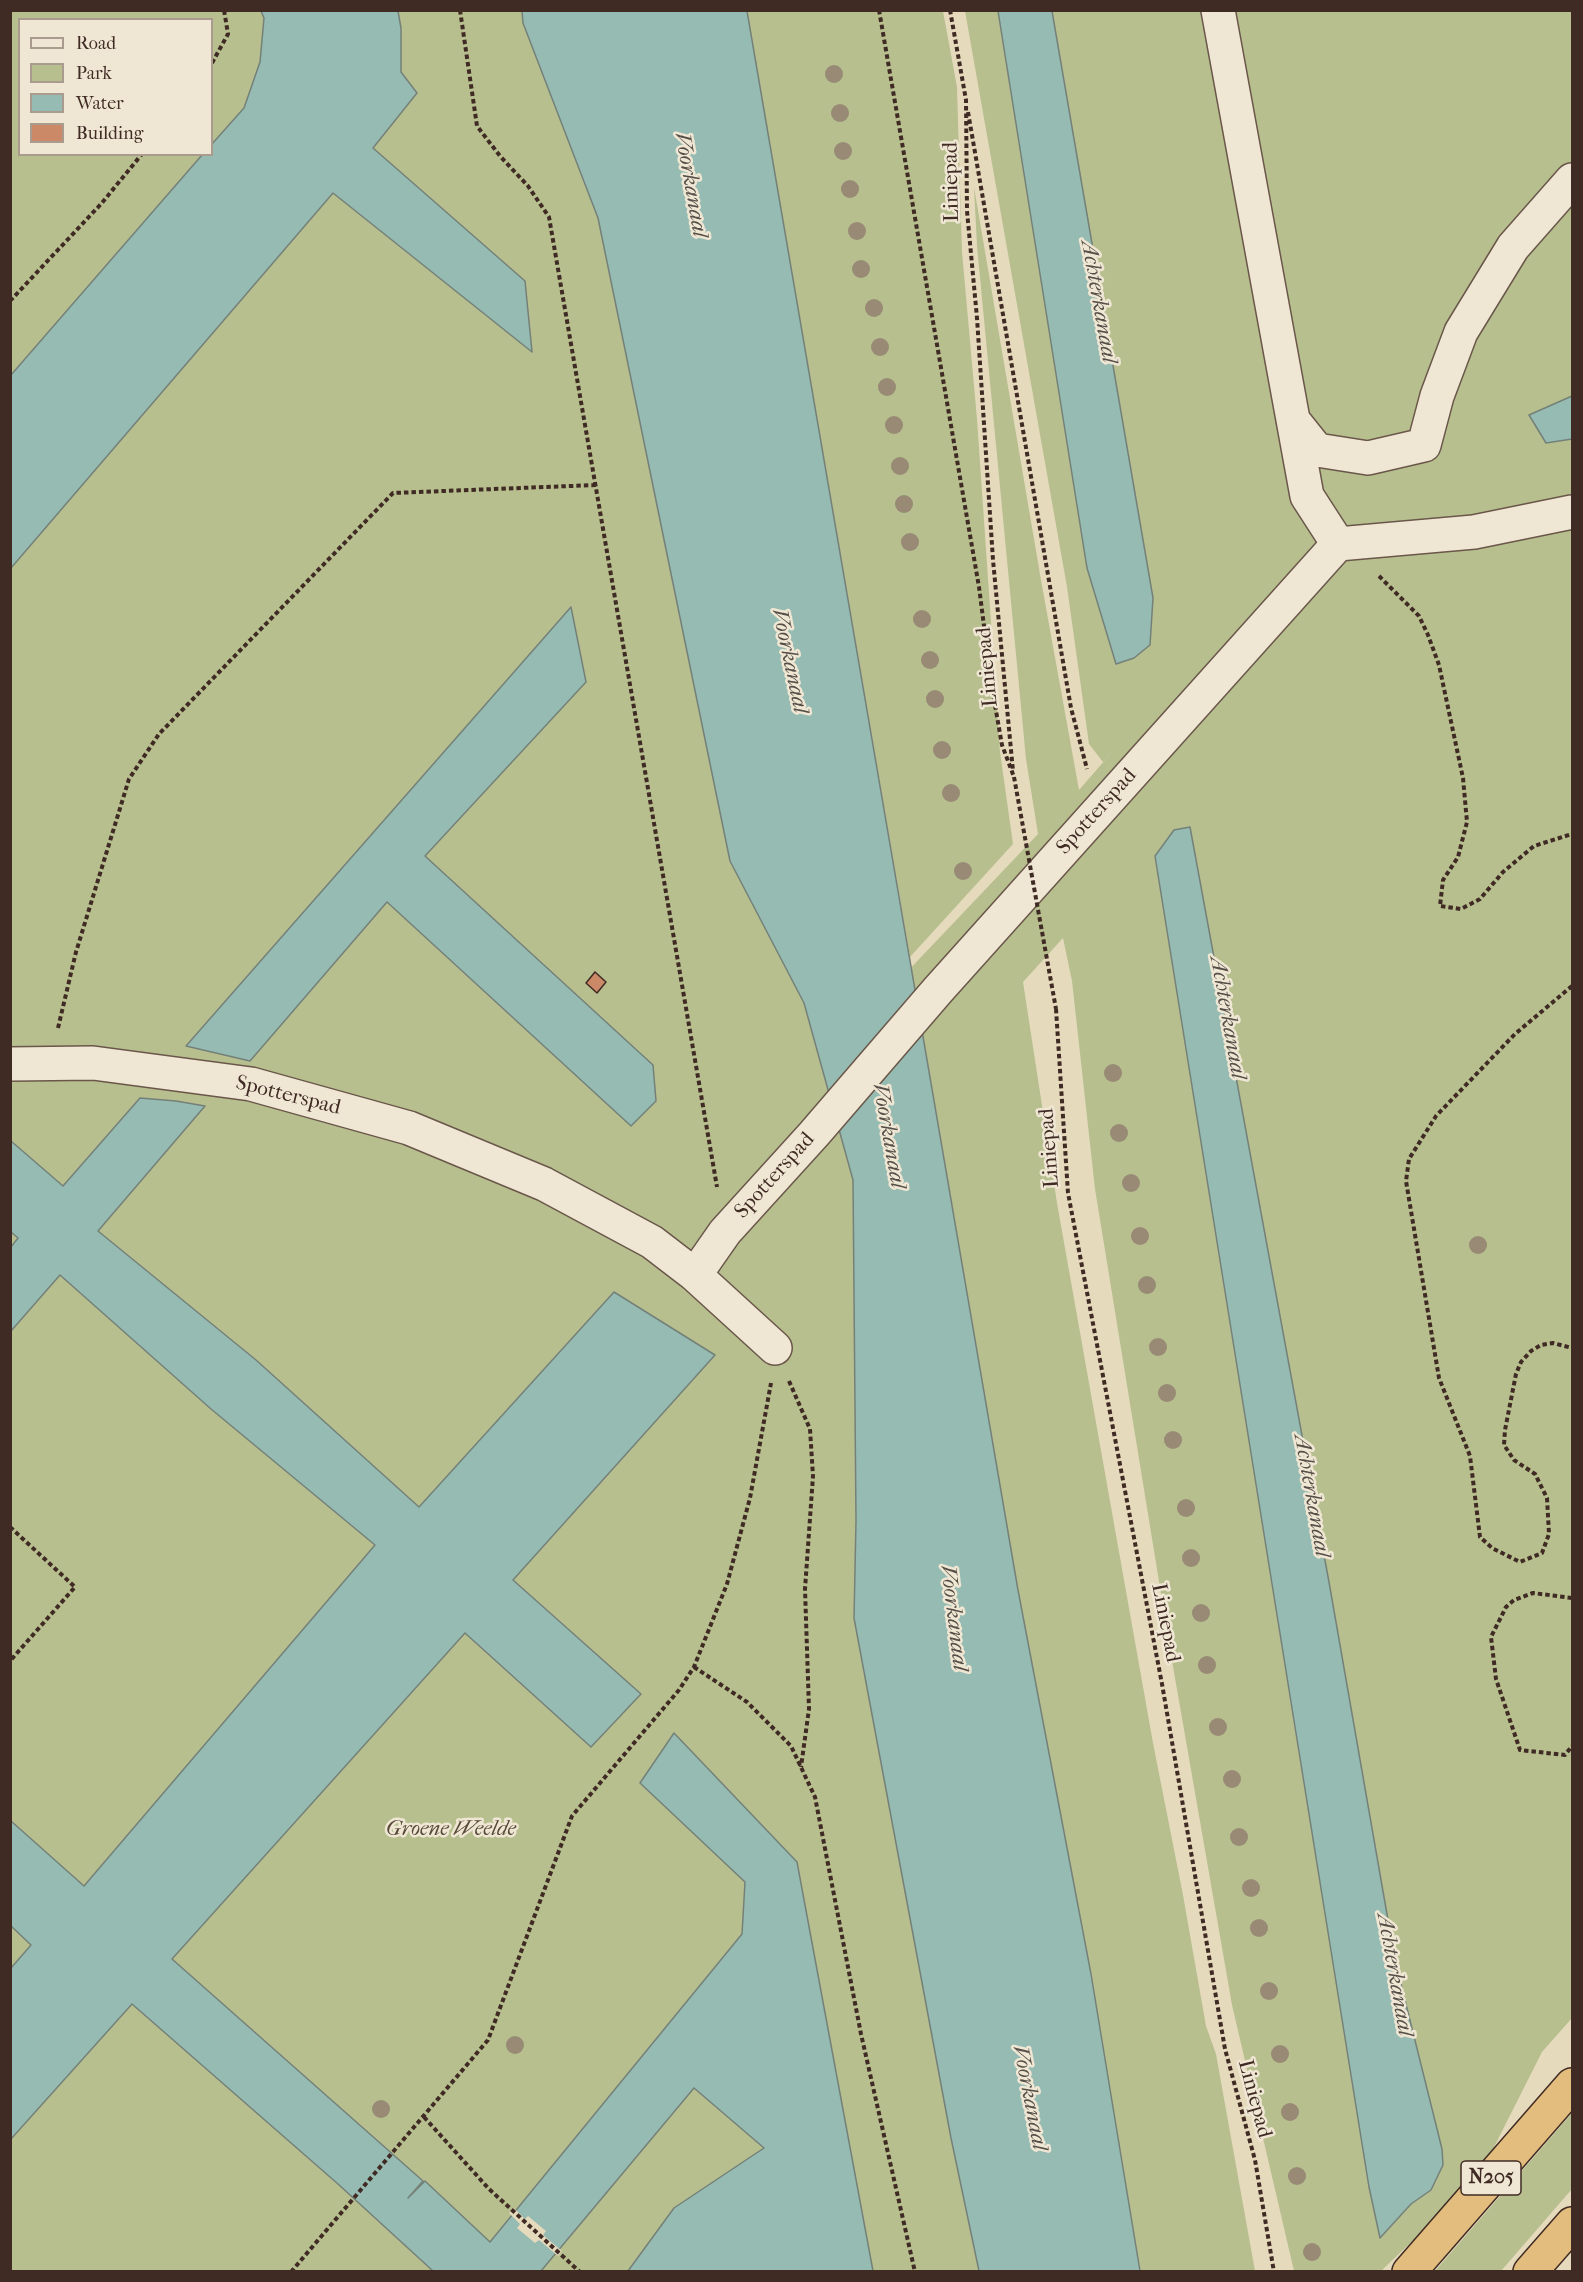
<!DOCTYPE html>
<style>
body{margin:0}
#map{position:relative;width:1583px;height:2282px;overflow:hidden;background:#e6dabd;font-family:"IM FELL French Canon",serif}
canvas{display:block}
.frame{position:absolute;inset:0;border:12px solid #402b24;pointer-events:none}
.legend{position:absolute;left:18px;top:18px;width:195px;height:138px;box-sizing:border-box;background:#efe7d4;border:2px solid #a99c8e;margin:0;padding:8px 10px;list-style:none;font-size:18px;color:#402b24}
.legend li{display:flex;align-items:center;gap:12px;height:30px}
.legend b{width:30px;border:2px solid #a99c8e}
</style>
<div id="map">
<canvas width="1583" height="2282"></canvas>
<div class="frame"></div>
<ul class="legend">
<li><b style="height:8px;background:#efe7d4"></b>Road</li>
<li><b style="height:16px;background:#b7bf8f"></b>Park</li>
<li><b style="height:16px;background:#96bbb2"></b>Water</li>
<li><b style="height:16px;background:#cb8968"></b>Building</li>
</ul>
</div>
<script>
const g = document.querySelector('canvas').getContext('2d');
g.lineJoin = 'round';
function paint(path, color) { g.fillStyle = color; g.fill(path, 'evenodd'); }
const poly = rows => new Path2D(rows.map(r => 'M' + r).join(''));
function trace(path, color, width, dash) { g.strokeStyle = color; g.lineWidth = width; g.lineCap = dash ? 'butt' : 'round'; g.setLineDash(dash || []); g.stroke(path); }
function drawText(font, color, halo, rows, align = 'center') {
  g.font = font + ' "IM FELL French Canon",serif'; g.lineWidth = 5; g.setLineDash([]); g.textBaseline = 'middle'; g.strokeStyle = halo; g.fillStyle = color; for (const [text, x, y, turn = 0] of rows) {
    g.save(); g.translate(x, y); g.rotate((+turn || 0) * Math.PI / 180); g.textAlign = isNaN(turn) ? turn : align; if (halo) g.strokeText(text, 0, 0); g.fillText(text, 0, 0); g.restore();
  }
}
paint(poly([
 [10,11,525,11,617,229,827,1056,1038,834,1026,759,977,246,974,187,1041,580,1079,790,1112,752,1103,762,1089,744,1067,587,965,11,998,11,1026,187,1106,631,1117,664,1153,598,1052,11,1572,11,1572,2018,1542,2052,1485,2165,1423,2231,1381,2271,1294,2271,1232,2005,1171,1655,1095,1189,1072,981,1063,938,1023,982,1057,1203,1153,1743,1183,1895,1206,2026,1216,2054,1255,2271,1140,2271,1091,1974,1018,1590,931,1081,983,2271,11,2271],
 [20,20,212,20,212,154,20,154],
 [1190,828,1329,1582,1395,1960,1442,2149,1431,2190,1411,2204,1381,2237,1369,2187,1155,856,1174,830],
 [747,11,943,11,957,87,962,252,977,419,1000,752,1013,844,910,957],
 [1572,2113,1572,2189,1501,2271,1435,2271]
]), '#b7bf8f');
const water = poly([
 [261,11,398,11,401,28,401,72,417,93,373,148,525,281,532,352,333,193,11,568,11,375,202,155,212,154,212,144,244,108,260,62,264,18,261,11],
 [522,11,747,11,1018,1590,1091,1974,1140,2271,979,2271,951,2138,854,1618,856,1521,853,1180,804,1003,730,861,598,218,523,23,522,11],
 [998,11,1052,11,1153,598,1150,645,1134,658,1116,664,1087,568,998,11],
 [1572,396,1572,439,1546,443,1529,415,1572,396],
 [571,607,586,682,425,856,653,1065,656,1101,631,1126,387,902,250,1061,186,1046,571,607],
 [1190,827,1329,1582,1395,1960,1442,2149,1443,2165,1431,2190,1411,2204,1380,2238,1369,2187,1155,856,1174,830,1190,827],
 [140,1098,176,1101,205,1106,98,1231,256,1360,419,1507,614,1292,715,1355,513,1580,641,1694,591,1747,465,1633,172,1959,423,2181,408,2198,425,2181,490,2242,742,1934,745,1882,640,1783,674,1733,797,1862,873,2271,628,2271,674,2208,764,2148,694,2088,541,2271,433,2271,338,2184,132,2004,11,2139,11,1968,31,1945,11,1926,11,1821,84,1886,375,1545,211,1409,60,1275,11,1331,11,1247,18,1238,11,1232,11,1141,63,1186,140,1098]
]);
paint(water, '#96bbb2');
trace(water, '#748179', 1.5);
paint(poly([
 [514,2208,525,2219,528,2216,546,2231,543,2235,562,2251,558,2256,539,2240,535,2243,517,2228,520,2224,509,2213]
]), '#e6dabd');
const building = poly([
 [595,972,606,982,597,993,586,983,595,972]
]);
paint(building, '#cb8968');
trace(building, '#402b24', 1.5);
const minor = poly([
 [1218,10,1307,496,1338,544],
 [1293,420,1317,450,1368,458,1424,445,1437,396,1461,332,1513,247,1572,180],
 [10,1064,93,1063,251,1084,409,1128,544,1184,652,1242,695,1275,775,1348],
 [695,1275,725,1232,814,1134,938,990,1338,544,1474,532,1572,512]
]);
const highway = poly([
 [1409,2272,1572,2085],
 [1530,2272,1572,2224]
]);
trace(minor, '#6a574a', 36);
trace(highway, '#402b24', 36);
trace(poly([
 [460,10,477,126,500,156,528,186,549,217,717,1187],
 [879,10,979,587,992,688,1002,745,1014,777],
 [950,10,966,100,967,211,977,318,993,560,1013,771],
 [212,63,228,34,224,10],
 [968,112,1071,708,1087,769],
 [10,301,101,204,142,154],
 [1379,576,1419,616,1428,635,1439,665,1463,778,1467,822,1458,857,1443,880,1440,906,1461,909,1480,899,1503,872,1534,846,1572,834],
 [1572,986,1515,1034,1436,1116,1409,1159,1406,1181,1439,1378,1470,1456,1480,1537,1492,1548,1520,1562,1542,1553,1549,1534,1547,1498,1535,1474,1514,1460,1504,1445,1505,1430,1516,1374,1521,1362,1531,1351,1541,1345,1553,1343,1572,1348],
 [1056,1009,1068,1193,1162,1684,1225,2049,1255,2160,1274,2272],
 [58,1028,76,952,129,779,159,734,393,493,596,485],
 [789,1381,810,1429,813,1476,805,1589,809,1709,801,1767],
 [10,1527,75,1587,10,1661],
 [1572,1598,1533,1593,1514,1600,1506,1607,1491,1637,1496,1679,1520,1750,1565,1755,1572,1746],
 [694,1667,747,1702,791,1746,815,1797,861,2034,915,2272],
 [424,2117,489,2189,580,2272],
 [291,2272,488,2040,572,1816,679,1690,694,1667,727,1584,750,1498,771,1383]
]), '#402b24', 4, [4.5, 3]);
trace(minor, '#efe7d4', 33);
trace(highway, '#e3bd7e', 33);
trace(poly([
 [1014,777,1056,1009]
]), '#402b24', 4, [4.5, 3]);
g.fillStyle = '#988a74';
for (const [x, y] of [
 [834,74],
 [840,113],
 [843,151],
 [850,189],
 [857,231],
 [861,269],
 [874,308],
 [880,347],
 [887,387],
 [894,425],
 [900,466],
 [904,504],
 [910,542],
 [922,619],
 [930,660],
 [935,699],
 [942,750],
 [951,793],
 [963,871],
 [1113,1073],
 [1119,1133],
 [1131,1183],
 [1140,1236],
 [1478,1245],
 [1147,1285],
 [1158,1347],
 [1167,1393],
 [1173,1440],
 [1186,1508],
 [1191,1558],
 [1201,1613],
 [1207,1665],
 [1218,1727],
 [1232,1779],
 [1239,1837],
 [1251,1888],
 [1259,1928],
 [1269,1991],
 [515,2045],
 [1280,2054],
 [381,2109],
 [1290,2112],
 [1297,2176],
 [1312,2252]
]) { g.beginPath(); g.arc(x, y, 9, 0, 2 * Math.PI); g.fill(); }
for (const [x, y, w] of [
 [1491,2178,60]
]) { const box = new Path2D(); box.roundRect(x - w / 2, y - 17, w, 34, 4.5); g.fillStyle = '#efe7d4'; g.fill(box); trace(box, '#402b24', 1.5); }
drawText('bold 20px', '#402b24', null, [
 ["N205",1491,2178]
]);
drawText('21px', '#402b24', '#efe7d4', [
 ["Liniepad",952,182,-91],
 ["Liniepad",988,667,-95],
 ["Spotterspad",1097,812,-48],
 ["Spotterspad",288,1096,14],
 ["Liniepad",1050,1148,-94],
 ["Spotterspad",775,1176,-48],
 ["Liniepad",1165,1623,79],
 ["Liniepad",1254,2099,75]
]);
drawText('italic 21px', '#584939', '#efe7d4', [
 ["Groene Weelde",451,1830]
]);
drawText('italic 22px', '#564f48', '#efe7d4', [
 ["Voorkanaal",690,185,80],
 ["Achterkanaal",1098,302,80],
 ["Voorkanaal",789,661,78],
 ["Achterkanaal",1227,1018,80],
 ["Voorkanaal",888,1136,80],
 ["Achterkanaal",1311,1496,80],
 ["Voorkanaal",953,1618,83],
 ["Achterkanaal",1394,1975,80],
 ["Voorkanaal",1029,2098,79]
]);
</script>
